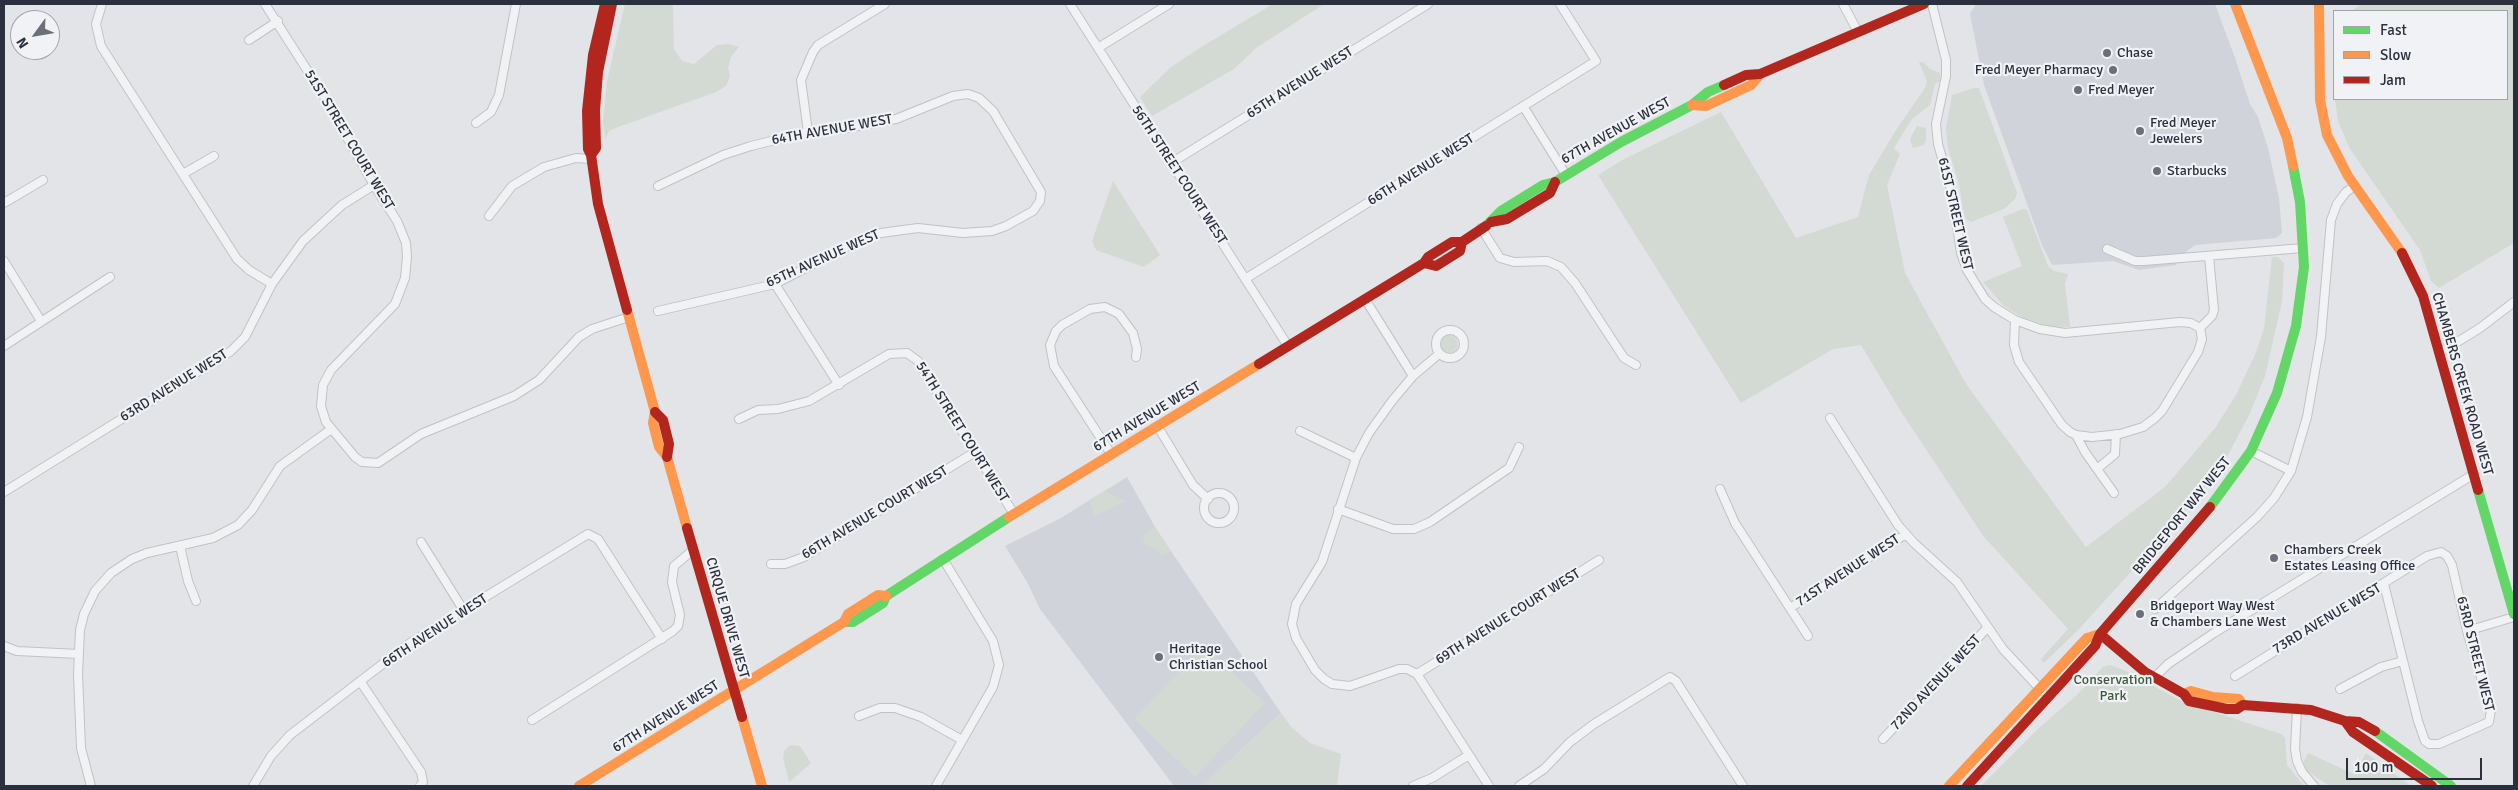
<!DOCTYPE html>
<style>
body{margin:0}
#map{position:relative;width:2518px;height:790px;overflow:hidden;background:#e2e4e7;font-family:Signika,sans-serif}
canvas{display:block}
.frame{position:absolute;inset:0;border:5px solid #2b303e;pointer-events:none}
.legend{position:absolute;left:2333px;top:10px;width:175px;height:90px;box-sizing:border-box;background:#f0f2f6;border:1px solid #a1a4ac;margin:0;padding:6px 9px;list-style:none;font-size:15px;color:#2b303e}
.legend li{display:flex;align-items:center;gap:10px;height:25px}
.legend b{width:25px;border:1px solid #a1a4ac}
.north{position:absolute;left:10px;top:10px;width:50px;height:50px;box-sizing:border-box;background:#f0f2f6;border:1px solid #a1a4ac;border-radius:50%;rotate:238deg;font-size:14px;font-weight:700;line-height:20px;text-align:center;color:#2b303e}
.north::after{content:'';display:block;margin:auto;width:18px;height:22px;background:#6b6f79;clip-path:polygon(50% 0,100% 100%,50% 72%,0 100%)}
.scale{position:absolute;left:2346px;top:758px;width:136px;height:22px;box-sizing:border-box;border:2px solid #2b303e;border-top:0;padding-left:6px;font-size:15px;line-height:18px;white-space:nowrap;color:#2b303e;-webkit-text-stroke:4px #f0f2f6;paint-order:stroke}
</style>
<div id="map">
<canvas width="2518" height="790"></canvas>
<div class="frame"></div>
<ul class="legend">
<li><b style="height:6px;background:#63d668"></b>Fast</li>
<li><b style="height:6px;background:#ff974d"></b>Slow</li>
<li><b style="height:6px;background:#b3261e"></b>Jam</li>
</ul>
<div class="north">N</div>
<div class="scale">100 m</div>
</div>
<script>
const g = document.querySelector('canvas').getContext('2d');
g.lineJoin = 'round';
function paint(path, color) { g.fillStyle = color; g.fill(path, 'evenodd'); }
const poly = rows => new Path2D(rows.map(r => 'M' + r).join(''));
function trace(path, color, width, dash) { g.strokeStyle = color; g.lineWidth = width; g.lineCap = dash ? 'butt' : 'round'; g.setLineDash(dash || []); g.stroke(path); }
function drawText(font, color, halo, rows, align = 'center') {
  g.font = font + ' Signika,sans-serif'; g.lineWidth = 4.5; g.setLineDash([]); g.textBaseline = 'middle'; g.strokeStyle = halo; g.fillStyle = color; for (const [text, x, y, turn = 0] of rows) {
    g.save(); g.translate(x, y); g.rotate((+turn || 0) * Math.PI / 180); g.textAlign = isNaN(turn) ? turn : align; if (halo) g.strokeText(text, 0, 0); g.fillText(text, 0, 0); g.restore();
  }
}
paint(poly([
 [1976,4,2215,4,2235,58,2250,104,2258,117,2268,148,2279,198,2282,233,2276,238,2195,245,2187,251,2176,265,2139,270,2113,261,2052,265,2042,245,1984,85,1970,14],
 [1127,477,1158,532,1281,713,1202,786,1174,786,1040,609,1027,582,1005,546,1061,518]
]), '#d1d3da');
paint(poly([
 [625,4,673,4,674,49,682,61,694,64,717,45,729,44,739,47,731,57,728,67,730,76,726,86,716,92,618,127,609,131,605,139,603,121,607,82],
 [1273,4,1324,4,1256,48,1234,69,1152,116,1140,97,1171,67,1198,49],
 [2361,4,2514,4,2514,243,2439,288,2431,281,2420,250,2350,149,2338,121,2335,99,2507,99,2507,11,2352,11],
 [1919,62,1923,62,1930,69,1940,73,1940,81,1935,84,1930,105,1912,119,1894,148,1900,154,1887,185,1905,273,1966,384,2086,547,2165,487,2216,427,2237,393,2255,355,2264,329,2272,257,2278,257,2284,263,2282,301,2265,376,2250,413,2228,455,2207,484,2170,529,2079,629,2044,663,2041,659,2068,629,1984,537,1900,410,1861,345,1833,349,1741,403,1598,175,1624,159,1721,112,1796,238,1858,217,1869,175,1896,130,1925,88,1927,81],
 [1974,88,1979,88,2017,193,2015,199,2004,209,1971,222,1966,219,1963,210,1959,184,1948,148,1946,128,1952,95],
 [1917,126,1926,128,1926,140,1924,145,1913,148,1910,139],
 [1113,181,1160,255,1144,267,1096,250,1092,241],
 [2023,209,2027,210,2048,266,2054,271,2068,274,2065,284,2070,327,2049,326,2024,318,2004,306,1983,282,2022,266,2003,217],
 '1440 344a9 9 0 1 1 18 0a9 9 0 1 1-18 0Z',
 [1105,491,1126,501,1094,516,1089,500],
 [1155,527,1171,551,1162,556,1155,548,1148,546,1143,542,1144,534],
 [1204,645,1265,703,1195,777,1134,719],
 [2110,665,2126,671,2183,702,2281,734,2285,738,2287,765,2304,786,1981,786,2039,728,2077,695,2103,667],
 [1281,713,1292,728,1310,743,1341,754,1337,786,1202,786],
 [790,745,800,746,811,763,789,782,783,758,784,751],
 [2308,753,2354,774,2366,753,2411,786,2330,786,2305,770,2304,761]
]), '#d2dad3');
const street = poly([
 [102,4,96,24,101,46,237,259,249,270,272,284],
 [265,4,323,95,374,185,397,221,406,243,407,257,405,278,395,304,331,370,323,385,321,406,326,422,355,457,362,462,378,463,421,434,514,396,539,380,579,337,592,329,629,317],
 [1070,4,1288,346],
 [1843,4,1858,32],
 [1932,4,1946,60,1946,76,1936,124,1938,144,1952,193,1961,253,1967,270,1985,299,1994,307,2015,320,2014,345,2019,362,2062,425,2070,432,2076,435,2085,452,2114,493],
 [249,40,278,21],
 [1098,48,1169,4],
 [1523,106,1566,175],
 [476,123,491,112,499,95,516,4],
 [808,132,801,80,813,52,818,45,885,4],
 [1171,163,1428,4],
 [183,174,214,156],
 [4,203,43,180],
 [489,216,512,186,544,167,576,158,592,159],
 [1481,228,1500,258,1514,262,1547,261,1561,267,1575,283,1624,358,1636,365],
 [2107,249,2135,261,2144,261,2303,248],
 [4,261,41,321],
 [1245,279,1596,61,1560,4],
 [775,284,839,385],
 [1365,299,1413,376],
 [658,311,775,284,857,241,881,233,918,228,963,233,992,231,1006,226,1033,211,1040,201,1041,192,993,111,979,98,968,94,953,96,896,119,842,129,808,132,751,146,723,155,658,186],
 [2015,320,2040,329,2065,333,2180,322,2191,323,2200,328],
 [2200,328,2212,316,2214,310,2209,256],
 '1436 344a14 14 0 1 1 28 0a14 14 0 1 1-28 0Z',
 [4,346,110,277],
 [2441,352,2480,328,2514,302],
 [1439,354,1413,376,1392,401,1369,433,1356,458,1322,562,1296,604,1292,624,1296,638,1315,670,1324,679,1332,684,1350,686,1399,669,1407,669,1417,674,1489,786],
 [1830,418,1898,525,1914,543,1957,582,2003,649,2042,691],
 [739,419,758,410,778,409,809,401,889,354,907,353,918,361,1014,514],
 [1158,427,1193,485,1208,499],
 [1300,431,1356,458],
 [2076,435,2092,437,2120,434,2143,427,2155,418,2162,411,2198,352,2202,339,2200,328],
 [2251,451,2291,471],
 [1111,454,1054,366,1050,345,1056,331,1062,325,1090,309,1105,307,1119,314,1133,333,1137,349,1136,357],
 [2097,469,2115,454,2116,434],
 [1720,489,1735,523,1808,636],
 [4,492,231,351,245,337,272,284,303,241,342,205,374,185],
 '1204 508a15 15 0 1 1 30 0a15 15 0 1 1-30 0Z',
 [1338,509,1393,529,1414,529,1430,522,1509,468,1519,447],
 [421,542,464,611],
 [180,546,188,581,196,601],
 [771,564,785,564,804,557,975,452],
 [1790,608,1906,534],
 [2155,609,2257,517,2274,498,2291,471,2307,417,2321,337,2331,220,2337,204,2346,192,2355,186],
 [2467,631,2514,617],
 [4,646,17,651,79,654],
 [1417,674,1599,560],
 [2235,676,2427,556,2441,552,2447,556,2452,565,2467,631,2491,710,2489,722,2439,744,2429,744,2425,741,2418,721,2384,584],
 [2154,678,2168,664,2214,633,2474,474],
 [360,681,421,772,423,782,420,786],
 [2340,689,2381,667,2403,661],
 [2297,708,2295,749,2297,761,2302,772,2314,786],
 [859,716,880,708,895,708,921,717,962,740],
 [532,720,673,631,678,626,680,615,672,582,674,566,693,550],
 [1883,739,1988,627],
 [91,786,81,748,78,674,80,630,84,614,95,591,111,573,132,559,147,553,213,538,238,525,252,510,280,466,330,430],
 [253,786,271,756,290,735,410,643,588,534,598,539,662,639],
 [936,786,993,687,999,665,993,641,943,559],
 [1413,786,1432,778,1469,755],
 [1519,786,1544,769,1570,742,1594,724,1670,677,1676,681,1743,786]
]);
trace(street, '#c1c2c5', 10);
trace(street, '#f1f2f4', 8);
trace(poly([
 [1486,226,1501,211,1543,185,1555,182,1621,142,1692,105,1708,92,1724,85],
 [2478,490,2514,614],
 [2210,507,2251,451,2277,393,2296,326,2304,267,2300,202,2293,166],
 [844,622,853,622,883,603,886,596,1009,517],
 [2375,731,2451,786]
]), '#63d668', 10);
trace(poly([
 [2235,4,2287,138,2293,166],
 [2319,4,2320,100,2327,135,2348,176,2402,253],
 [1692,105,1706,106,1751,85,1760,74],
 [627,310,655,412,653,423,659,447,667,457,687,528],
 [1009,517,1259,364],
 [2184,694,2191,691,2213,697,2239,699,2243,705],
 [742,717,762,786],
 [579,786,844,622,848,614,878,595,886,596],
 [1949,786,2087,638,2100,634]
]), '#ff974d', 10);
trace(poly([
 [605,4,593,55,587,111,588,149,591,155,598,204,627,310],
 [1724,85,1746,75,1760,74,1924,4],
 [591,155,596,148,595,110,598,72,612,4],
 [1491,222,1507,219,1550,193,1555,182],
 [2402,253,2423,296,2478,490],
 [1424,263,1436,266,1460,251,1462,242],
 [1259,364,1424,263,1428,257,1452,242,1462,242,1486,226],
 [655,412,663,420,669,444,667,457],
 [687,528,742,717],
 [2100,634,2145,672,2184,694,2189,701,2227,709,2237,709,2243,705,2311,710,2345,721,2359,722,2375,731],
 [2345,721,2353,732,2432,786],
 [1967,786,2095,646,2100,634,2210,507]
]), '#b3261e', 10);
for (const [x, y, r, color] of [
 [2107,53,5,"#6b6f79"],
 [2113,70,5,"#6b6f79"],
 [2078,90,5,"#6b6f79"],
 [2140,131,5,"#6b6f79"],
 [2157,171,5,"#6b6f79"],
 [2274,558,5,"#6b6f79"],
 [2140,614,5,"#6b6f79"],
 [1159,657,5,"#6b6f79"]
]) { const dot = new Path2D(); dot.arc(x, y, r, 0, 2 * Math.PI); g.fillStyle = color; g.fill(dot); trace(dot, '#f0f2f6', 2); }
drawText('14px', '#2b303e', '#f0f2f6', [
 ["Chase",2117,53],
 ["Fred Meyer Pharmacy",2103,70,"right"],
 ["Fred Meyer",2088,90],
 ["Fred Meyer",2150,123],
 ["Jewelers",2150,139],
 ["Starbucks",2167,171],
 ["Chambers Creek",2284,550],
 ["Estates Leasing Office",2284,566],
 ["Bridgeport Way West",2150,606],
 ["& Chambers Lane West",2150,622],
 ["Heritage",1169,649],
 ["Christian School",1169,665]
], 'left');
drawText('14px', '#2b303e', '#f0f2f6', [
 ["65TH AVENUE WEST",1300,83,-32],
 ["64TH AVENUE WEST",832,130,-10],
 ["67TH AVENUE WEST",1616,131,-29],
 ["51ST STREET COURT WEST",349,140,59],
 ["66TH AVENUE WEST",1421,170,-32],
 ["56TH STREET COURT WEST",1179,175,57],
 ["61ST STREET WEST",1955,214,77],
 ["65TH AVENUE WEST",823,259,-24],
 ["CHAMBERS CREEK ROAD WEST",2462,384,74],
 ["63RD AVENUE WEST",174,386,-32],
 ["67TH AVENUE WEST",1147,417,-31],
 ["54TH STREET COURT WEST",962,432,58],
 ["66TH AVENUE COURT WEST",875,513,-31],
 ["BRIDGEPORT WAY WEST",2182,516,-51],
 ["71ST AVENUE WEST",1848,571,-33],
 ["69TH AVENUE COURT WEST",1508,617,-32],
 ["CIRQUE DRIVE WEST",727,618,74],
 ["73RD AVENUE WEST",2327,619,-31],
 ["66TH AVENUE WEST",435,631,-33],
 ["63RD STREET WEST",2475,654,76],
 ["72ND AVENUE WEST",1936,683,-47],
 ["67TH AVENUE WEST",666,717,-32]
]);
drawText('14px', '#3c593a', '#f0f2f6', [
 ["Conservation",2113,680],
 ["Park",2113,696]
]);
</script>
